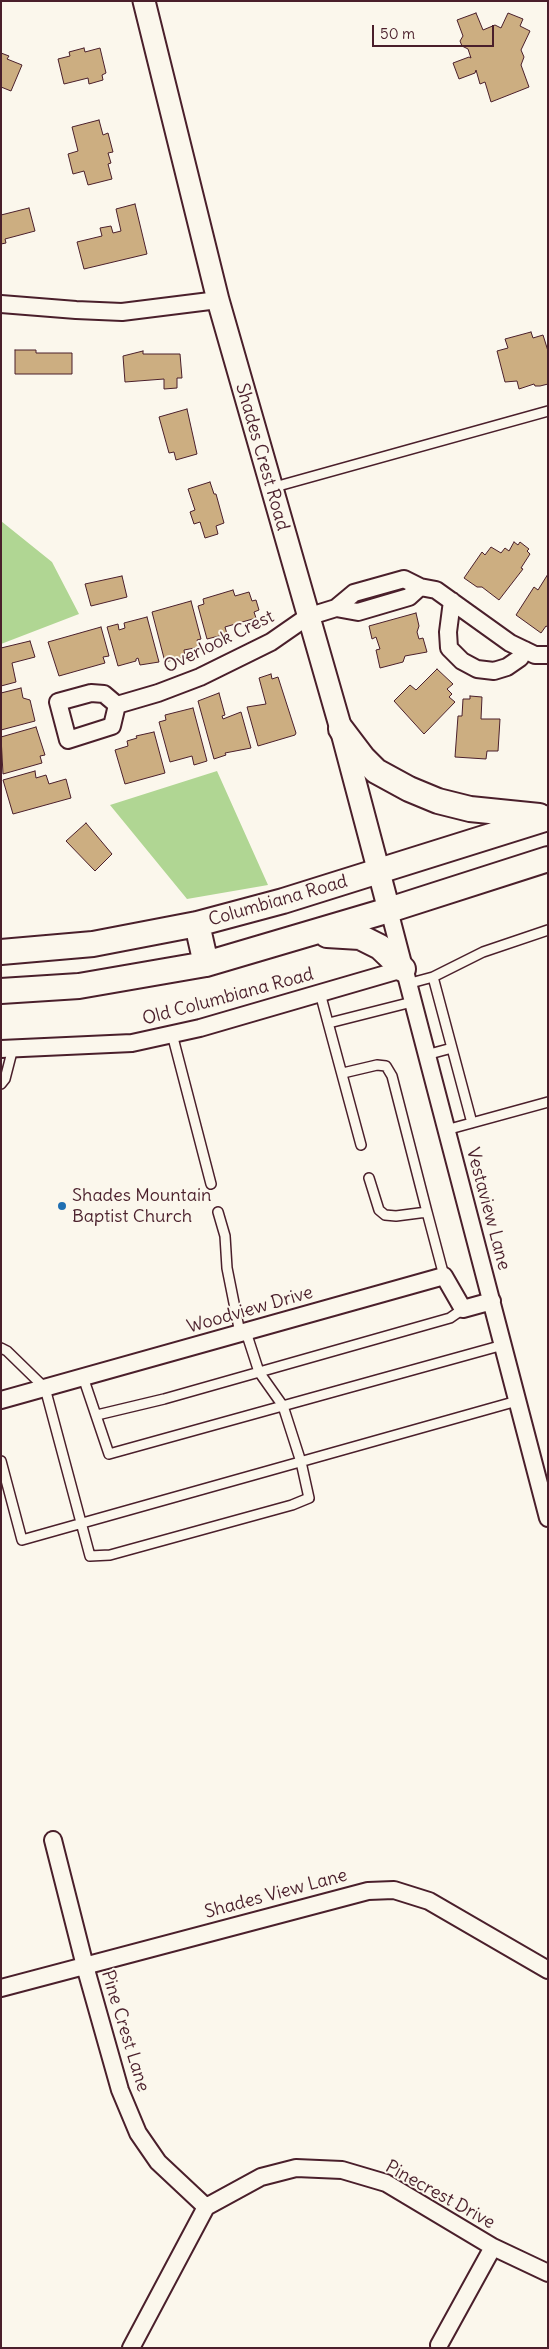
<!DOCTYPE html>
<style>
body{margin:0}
#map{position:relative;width:549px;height:2349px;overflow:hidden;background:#fbf7ec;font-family:Delius,sans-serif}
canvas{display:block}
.frame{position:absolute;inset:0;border:2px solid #4a1f2b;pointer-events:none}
.scale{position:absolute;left:372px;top:25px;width:122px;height:22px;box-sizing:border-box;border:2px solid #4a1f2b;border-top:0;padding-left:6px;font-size:15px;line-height:18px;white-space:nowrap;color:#4a1f2b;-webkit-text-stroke:4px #fbf7ec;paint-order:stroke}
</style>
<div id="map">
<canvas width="549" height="2349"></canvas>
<div class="frame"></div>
<div class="scale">50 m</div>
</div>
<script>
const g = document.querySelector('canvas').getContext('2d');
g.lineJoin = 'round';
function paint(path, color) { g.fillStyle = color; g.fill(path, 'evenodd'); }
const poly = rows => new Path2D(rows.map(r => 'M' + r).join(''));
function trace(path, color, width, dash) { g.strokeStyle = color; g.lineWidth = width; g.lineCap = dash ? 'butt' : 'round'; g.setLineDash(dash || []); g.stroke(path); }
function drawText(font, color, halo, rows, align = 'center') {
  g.font = font + ' Delius,sans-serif'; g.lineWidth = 4; g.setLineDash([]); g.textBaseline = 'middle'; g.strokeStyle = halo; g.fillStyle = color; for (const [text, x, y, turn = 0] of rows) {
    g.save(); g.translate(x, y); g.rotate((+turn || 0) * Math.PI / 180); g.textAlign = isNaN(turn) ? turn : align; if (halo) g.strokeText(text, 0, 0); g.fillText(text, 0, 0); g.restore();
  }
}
paint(poly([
 [1,521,52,562,79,614,1,644],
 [217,771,268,885,187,899,110,805]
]), '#b0d693');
const building = poly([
 [476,13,483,30,495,25,501,28,508,13,523,19,520,26,530,31,521,50,524,57,521,65,529,87,491,102,485,82,480,84,476,70,475,73,459,79,453,63,469,57,471,58,468,49,462,46,460,41,463,36,457,20,476,13],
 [84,48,85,52,100,48,106,73,102,75,103,80,89,84,88,78,64,84,58,59,70,56,69,52,84,48],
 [1,53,9,56,7,59,22,65,11,91,1,87,1,53],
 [99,120,103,135,108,133,113,152,108,153,111,163,108,164,112,179,88,185,84,171,73,174,68,154,78,151,72,127,99,120],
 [135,204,147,254,84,269,77,242,102,236,100,228,111,226,113,233,121,231,116,209,135,204],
 [29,208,35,231,5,239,6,243,1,244,1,215,29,208],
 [531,332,533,338,543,335,548,351,548,384,540,386,535,386,534,384,519,389,517,381,505,382,497,351,508,348,505,339,531,332],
 [15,350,36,350,36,353,72,353,72,374,15,374,15,350],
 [143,351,143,354,180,354,182,378,177,378,177,388,164,389,164,379,125,382,123,356,143,351],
 [187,409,197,454,176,460,174,452,169,453,159,417,187,409],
 [210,482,214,494,216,494,224,523,216,526,218,534,205,538,200,522,194,524,190,512,195,510,188,489,210,482],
 [514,542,518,545,520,542,529,549,527,551,530,554,521,568,523,569,499,600,482,587,477,587,464,578,482,552,485,555,491,547,501,553,505,548,509,551,514,542],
 [548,574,548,627,546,626,541,633,516,615,534,587,538,590,548,574],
 [122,576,127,597,91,606,85,584,122,576],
 [233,590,235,596,249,592,252,601,256,600,259,610,254,612,256,618,225,627,227,634,207,639,198,606,204,604,203,599,233,590],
 [191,601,201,639,197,640,200,647,184,650,185,657,165,662,152,612,191,601],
 [416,613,419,626,417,632,419,639,423,638,427,652,405,656,403,662,380,668,376,650,380,649,376,637,372,639,369,626,416,613],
 [147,617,159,662,140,665,138,658,136,659,136,661,118,666,107,627,118,624,119,630,125,628,124,623,147,617],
 [101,627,109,656,103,657,105,663,59,676,48,642,101,627],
 [30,641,35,657,12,663,16,682,1,686,1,648,30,641],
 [437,669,453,684,447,689,452,694,449,697,455,702,424,734,394,701,410,685,416,690,437,669],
 [271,674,272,679,278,677,296,733,295,735,258,746,247,707,266,704,259,678,271,674],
 [21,688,23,698,30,700,35,721,1,730,1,693,21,688],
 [219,693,225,715,222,716,223,719,241,712,251,748,225,753,226,755,214,759,198,701,219,693],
 [470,696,482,697,481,719,500,719,498,751,487,751,486,759,455,757,458,716,462,716,463,699,470,699,470,696],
 [193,708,207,761,194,765,192,756,170,762,159,722,166,720,165,715,193,708],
 [36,727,45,755,40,756,42,763,3,774,1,737,36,727],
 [154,732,165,773,125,784,115,750,128,746,127,741,137,738,136,736,154,732],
 [35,771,36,778,46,775,49,784,66,779,71,798,13,814,3,780,35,771],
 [86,823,112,854,95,871,66,841,86,823]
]);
paint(building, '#ccae81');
trace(building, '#4a1f2b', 1);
const service = poly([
 [271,488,548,411],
 [407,984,433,977],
 [320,993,361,1145],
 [329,1023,412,1002],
 [172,1034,211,1184],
 [426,1055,452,1048],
 [343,1073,377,1065,386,1066,392,1076,427,1212],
 [1,1084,5,1079,13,1048],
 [472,1123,433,977,483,952,548,930],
 [446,1130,548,1102],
 [369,1178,379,1210,385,1215,396,1216,427,1212,444,1276],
 [218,1212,225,1236,227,1268,240,1333],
 [1,1348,7,1351,45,1388,90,1556,110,1555,292,1505,309,1498,301,1462,283,1406,259,1372,246,1332],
 [83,1377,109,1454,503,1345],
 [97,1415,164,1399,450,1318,463,1309],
 [1,1461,22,1540,517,1401]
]);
const minor = poly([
 [1,304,76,310,122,312,218,300],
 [452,601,448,632,449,648,462,661,477,669,494,671,507,667,520,658,525,650],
 [336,608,358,612,409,597,420,587],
 [91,693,104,694,117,705,112,726,68,740,58,702,91,693],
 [117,705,158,693,200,677,271,642,307,617,336,608,354,593,404,579,420,587,436,590,510,643,535,655,548,655],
 [389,910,548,1518],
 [1,1049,132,1043,200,1028,403,969],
 [1,1400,444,1276,463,1309,492,1301],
 [53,1840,85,1966,120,2090,138,2133,158,2162,206,2207],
 [1,1988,368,1891,394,1890,429,1901,548,1970],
 [439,2345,493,2247],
 [131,2348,206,2207,261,2177,296,2168,342,2170,386,2183,493,2247,548,2273]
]);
const tertiary = poly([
 [144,1,218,300,341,729,389,910]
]);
const secondary = poly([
 [341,729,363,758,376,771,409,789,438,801,470,809,539,816],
 [197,924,206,964],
 [327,935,360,937,380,947,403,969],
 [1,952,93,944,197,924,283,901,548,818],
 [1,991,79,986,206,964,389,910,548,859]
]);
trace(service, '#4a1f2b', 12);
trace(minor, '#4a1f2b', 20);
trace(tertiary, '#4a1f2b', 25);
trace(secondary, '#4a1f2b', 28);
trace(service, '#fbf7ec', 9);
trace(minor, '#fbf7ec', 16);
trace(tertiary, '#fbf7ec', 21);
trace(secondary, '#fbf7ec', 24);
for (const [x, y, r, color] of [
 [62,1206,5,"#1f6fb2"]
]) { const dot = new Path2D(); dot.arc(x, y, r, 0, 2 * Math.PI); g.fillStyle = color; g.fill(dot); trace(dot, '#fbf7ec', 2); }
drawText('18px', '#4a1f2b', '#fbf7ec', [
 ["Shades Crest Road",262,457,74],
 ["Overlook Crest",219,642,-26],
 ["Columbiana Road",278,901,-16],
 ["Old Columbiana Road",228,997,-15],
 ["Vestaview Lane",488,1209,75],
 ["Woodview Drive",250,1310,-16],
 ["Shades View Lane",276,1894,-15],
 ["Pine Crest Lane",125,2031,73],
 ["Pinecrest Drive",440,2195,29]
]);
drawText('18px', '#4a1f2b', '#fbf7ec', [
 ["Shades Mountain",72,1196],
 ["Baptist Church",72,1217]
], 'left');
</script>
